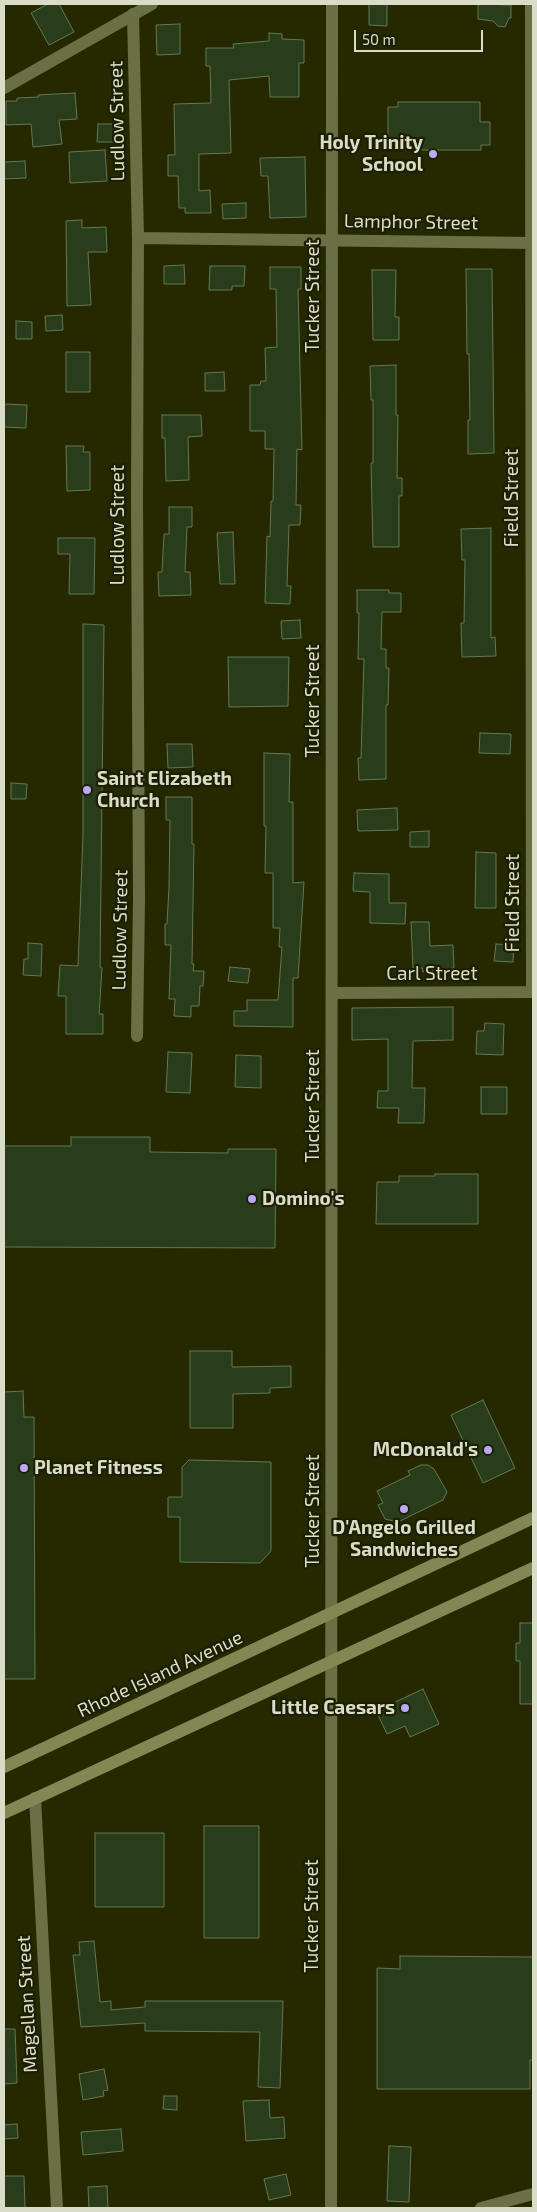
<!DOCTYPE html>
<style>
body{margin:0}
#map{position:relative;width:537px;height:2212px;overflow:hidden;background:#262900;font-family:"Exo 2",sans-serif}
canvas{display:block}
.frame{position:absolute;inset:0;border:5px solid #d9dcc6;pointer-events:none}
.scale{position:absolute;left:354px;top:30px;width:129px;height:22px;box-sizing:border-box;border:2px solid #d9dcc6;border-top:0;padding-left:6px;font-size:15px;line-height:18px;white-space:nowrap;color:#d9dcc6;-webkit-text-stroke:4px #1c1f02;paint-order:stroke}
</style>
<div id="map">
<canvas width="537" height="2212"></canvas>
<div class="frame"></div>
<div class="scale">50 m</div>
</div>
<script>
const g = document.querySelector('canvas').getContext('2d');
g.lineJoin = 'round';
function paint(path, color) { g.fillStyle = color; g.fill(path, 'evenodd'); }
const poly = rows => new Path2D(rows.map(r => 'M' + r).join(''));
function trace(path, color, width, dash) { g.strokeStyle = color; g.lineWidth = width; g.lineCap = dash ? 'butt' : 'round'; g.setLineDash(dash || []); g.stroke(path); }
function drawText(font, color, halo, rows, align = 'center') {
  g.font = font + ' "Exo 2",sans-serif'; g.lineWidth = 4.5; g.setLineDash([]); g.textBaseline = 'middle'; g.strokeStyle = halo; g.fillStyle = color; for (const [text, x, y, turn = 0] of rows) {
    g.save(); g.translate(x, y); g.rotate((+turn || 0) * Math.PI / 180); g.textAlign = isNaN(turn) ? turn : align; if (halo) g.strokeText(text, 0, 0); g.fillText(text, 0, 0); g.restore();
  }
}
const building = poly([
 [48,4,59,4,74,32,49,45,31,13,48,4],
 [369,4,387,4,387,26,369,25,369,4],
 [478,4,511,5,511,18,509,18,505,27,498,26,493,21,478,19,478,4],
 [180,24,180,54,157,55,156,25,180,24],
 [269,33,282,34,282,39,304,40,304,63,299,63,299,97,270,97,269,76,229,80,231,153,199,154,199,191,210,190,211,213,185,213,185,208,179,208,178,176,168,176,168,155,175,155,174,104,211,103,210,66,206,66,206,48,234,48,233,44,269,41,269,33],
 [75,93,77,119,59,120,62,144,33,147,31,124,6,125,6,101,17,101,17,98,39,97,38,95,75,93],
 [398,102,480,102,480,122,490,122,490,145,481,145,481,150,397,150,397,145,388,145,388,107,398,107,398,102],
 [98,124,114,124,114,142,97,142,98,124],
 [105,150,107,181,70,183,69,152,105,150],
 [305,157,306,217,270,218,268,176,261,176,260,158,305,157],
 [25,161,26,178,4,179,4,162,25,161],
 [246,203,246,218,223,219,222,204,246,203],
 [82,220,82,228,106,227,107,252,88,252,91,305,67,306,66,221,82,220],
 [184,265,185,284,164,284,164,266,184,265],
 [210,266,245,266,244,286,232,286,232,290,209,290,210,266],
 [270,267,301,267,301,289,298,289,302,450,297,449,296,505,301,505,300,525,289,525,287,586,291,586,290,604,265,603,267,536,270,537,271,501,273,501,274,449,265,449,265,431,250,431,250,385,260,385,261,381,266,381,265,348,277,347,276,289,270,289,270,267],
 [466,269,492,269,494,453,468,454,468,420,470,420,469,354,467,354,466,269],
 [372,270,396,270,395,317,399,317,399,340,373,340,372,270],
 [62,315,63,330,46,331,45,316,62,315],
 [16,321,32,322,32,339,16,339,16,321],
 [66,352,90,352,90,392,66,392,66,352],
 [396,365,396,415,398,415,397,478,402,478,402,496,399,496,399,547,373,547,371,463,373,463,373,400,371,400,370,366,396,365],
 [224,372,225,391,205,391,205,373,224,372],
 [4,404,27,405,26,428,4,427,4,404],
 [162,415,201,415,202,436,188,437,189,480,166,481,165,438,162,438,162,415],
 [66,446,84,446,83,452,90,452,90,490,67,491,66,446],
 [169,507,192,507,192,527,187,527,185,572,190,572,191,595,159,596,158,572,162,572,164,534,169,534,169,507],
 [491,528,491,638,495,637,496,656,462,657,461,623,464,623,465,560,462,560,461,529,491,528],
 [233,532,235,584,220,584,217,533,233,532],
 [58,538,95,538,94,594,69,594,70,554,58,554,58,538],
 [357,590,389,590,389,593,401,593,401,612,382,612,381,649,386,649,386,668,389,668,388,705,386,705,386,779,359,780,358,758,361,758,364,659,358,659,359,613,357,613,357,590],
 [300,620,301,638,282,639,281,621,300,620],
 [83,624,104,625,100,967,102,968,99,1014,103,1014,103,1034,66,1034,66,996,58,996,60,965,78,966,83,835,83,624],
 [228,657,289,657,288,706,229,707,228,657],
 [480,733,511,734,510,754,479,753,480,733],
 [167,744,192,744,193,767,168,768,167,744],
 [264,753,290,754,289,802,293,802,293,883,304,882,298,978,293,978,293,1027,234,1026,234,1011,247,1011,247,1000,278,1000,282,947,279,947,280,928,273,928,273,873,265,873,266,826,264,826,264,753],
 [11,783,27,784,26,799,11,799,11,783],
 [166,797,192,797,192,844,194,844,192,964,194,964,193,971,204,971,203,986,200,986,199,1006,191,1006,191,1017,174,1016,175,999,169,999,171,945,165,945,165,924,167,924,169,887,170,820,166,820,166,797],
 [397,808,398,830,358,831,357,810,397,808],
 [429,831,429,847,410,847,410,832,429,831],
 [476,852,496,853,496,908,475,908,476,852],
 [354,873,389,874,389,903,406,903,405,924,370,923,370,892,353,891,354,873],
 [411,922,429,922,430,946,453,945,454,968,423,972,422,968,413,968,411,922],
 [28,943,42,944,41,976,23,975,24,959,28,959,28,943],
 [496,944,514,945,513,962,494,961,496,944],
 [230,967,250,969,248,983,228,981,230,967],
 [453,1007,453,1040,413,1041,412,1088,425,1088,424,1123,398,1123,399,1108,377,1108,378,1091,388,1091,388,1039,352,1040,352,1008,453,1007],
 [485,1023,504,1024,503,1055,476,1054,477,1031,484,1031,485,1023],
 [168,1052,192,1053,190,1093,166,1092,168,1052],
 [236,1055,261,1056,261,1088,235,1087,236,1055],
 [481,1087,507,1087,507,1114,481,1114,481,1087],
 [71,1137,150,1137,150,1152,228,1153,228,1149,276,1149,275,1248,4,1247,4,1146,71,1146,71,1137],
 [435,1174,478,1174,478,1224,376,1224,377,1182,399,1182,399,1176,435,1176,435,1174],
 [190,1351,232,1351,232,1367,291,1366,291,1387,270,1388,270,1393,233,1394,233,1428,190,1428,190,1351],
 [23,1391,24,1417,34,1417,35,1679,4,1679,4,1392,23,1391],
 [483,1400,515,1468,483,1483,451,1415,483,1400],
 [189,1460,271,1462,271,1551,260,1563,180,1562,180,1517,168,1517,168,1497,182,1497,182,1467,189,1460],
 [421,1465,428,1465,434,1469,447,1492,443,1500,398,1522,385,1519,378,1505,383,1503,377,1491,410,1475,408,1471,421,1465],
 [520,1623,533,1623,533,1704,520,1704,520,1661,516,1661,516,1643,520,1643,520,1623],
 [423,1689,439,1724,410,1737,405,1726,387,1734,376,1711,423,1689],
 [204,1826,259,1826,259,1938,204,1938,204,1826],
 [95,1833,164,1833,164,1907,95,1907,95,1833],
 [94,1941,100,2002,111,2001,111,2010,145,2007,145,2001,283,2001,280,2088,258,2087,260,2032,145,2031,145,2023,81,2027,73,1955,80,1955,79,1942,94,1941],
 [400,1956,533,1957,533,2060,530,2060,530,2089,377,2089,377,1968,400,1969,400,1956],
 [4,2029,15,2029,17,2083,4,2084,4,2029],
 [104,2069,108,2090,103,2091,104,2096,83,2100,79,2074,104,2069],
 [164,2096,177,2096,177,2110,163,2109,164,2096],
 [269,2100,270,2118,284,2117,285,2138,246,2141,243,2101,269,2100],
 [17,2124,18,2138,4,2139,4,2125,17,2124],
 [121,2129,123,2151,83,2155,81,2132,121,2129],
 [389,2146,411,2147,409,2202,387,2201,389,2146],
 [286,2174,291,2195,269,2200,264,2179,286,2174],
 [4,2176,24,2176,25,2208,4,2208,4,2176],
 [107,2186,108,2208,89,2208,88,2187,107,2186]
]);
paint(building, '#2a3d1b');
trace(building, '#627854', 1);
trace(poly([
 [531,4,532,992],
 [133,14,138,238,137,498,139,900,137,1036],
 [138,238,533,243],
 [332,993,533,992],
 [35,1798,57,2208]
]), '#6b6f46', 12);
trace(poly([
 [4,88,152,4],
 [331,2208,332,4],
 [481,2208,533,2194]
]), '#6b6f46', 12);
trace(poly([
 [4,1767,533,1518],
 [4,1813,533,1568]
]), '#828753', 12);
for (const [x, y, r, color] of [
 [433,154,5,"#baaaf6"],
 [87,790,5,"#baaaf6"],
 [252,1199,5,"#baaaf6"],
 [488,1450,5,"#baaaf6"],
 [24,1468,5,"#baaaf6"],
 [404,1509,5,"#baaaf6"],
 [405,1708,5,"#baaaf6"]
]) { const dot = new Path2D(); dot.arc(x, y, r, 0, 2 * Math.PI); g.fillStyle = color; g.fill(dot); trace(dot, '#1c1f02', 2); }
drawText('19px', '#d9dcc6', '#1c1f02', [
 ["Ludlow Street",117,121,-91],
 ["Lamphor Street",411,222,1],
 ["Tucker Street",313,296,-90],
 ["Field Street",512,498,-90],
 ["Ludlow Street",118,525,-90],
 ["Tucker Street",313,701,-90],
 ["Field Street",513,903,-90],
 ["Ludlow Street",120,930,-89],
 ["Carl Street",432,974],
 ["Tucker Street",313,1106,-90],
 ["Tucker Street",313,1511,-90],
 ["Rhode Island Avenue",160,1674,-25],
 ["Tucker Street",312,1916,-90],
 ["Magellan Street",27,2004,-93]
]);
drawText('bold 19px', '#d9dcc6', '#1c1f02', [
 ["Holy Trinity",423,143],
 ["School",423,165],
 ["Saint Elizabeth",97,779,"left"],
 ["Church",97,801,"left"],
 ["Domino's",262,1199,"left"],
 ["McDonald's",478,1450],
 ["Planet Fitness",34,1468,"left"],
 ["D'Angelo Grilled",404,1528,"center"],
 ["Sandwiches",404,1550,"center"],
 ["Little Caesars",395,1708]
], 'right');
</script>
